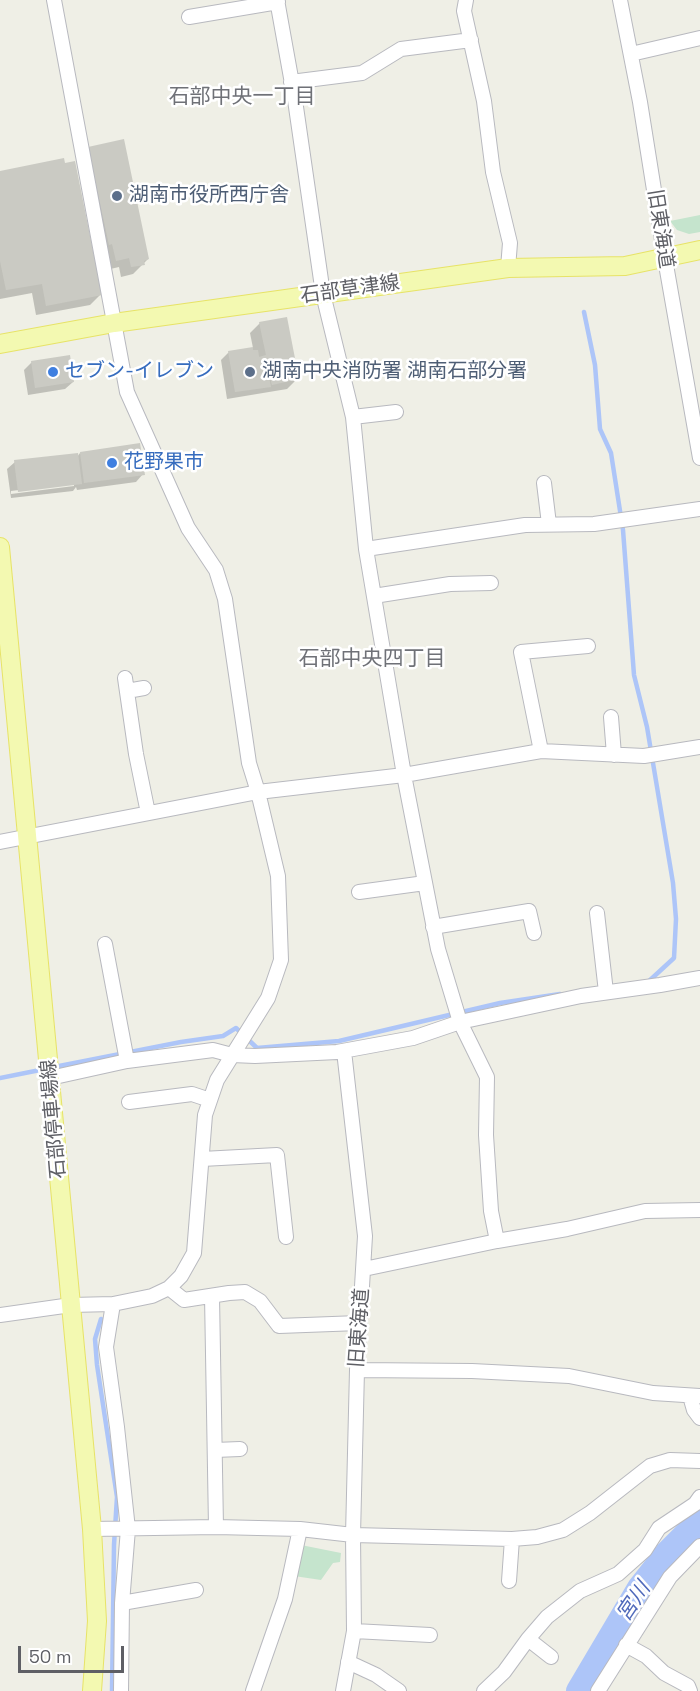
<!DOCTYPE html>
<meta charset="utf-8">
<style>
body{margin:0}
#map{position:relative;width:700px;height:1691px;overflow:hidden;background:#efefe6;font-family:"Space Grotesk",sans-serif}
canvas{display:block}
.scale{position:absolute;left:18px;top:1646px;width:106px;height:27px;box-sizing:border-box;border:3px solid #5e5f65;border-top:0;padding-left:8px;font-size:18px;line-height:21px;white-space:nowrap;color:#5e5f65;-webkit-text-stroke:4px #fff;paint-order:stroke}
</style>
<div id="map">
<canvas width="700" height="1691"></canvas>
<div class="scale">50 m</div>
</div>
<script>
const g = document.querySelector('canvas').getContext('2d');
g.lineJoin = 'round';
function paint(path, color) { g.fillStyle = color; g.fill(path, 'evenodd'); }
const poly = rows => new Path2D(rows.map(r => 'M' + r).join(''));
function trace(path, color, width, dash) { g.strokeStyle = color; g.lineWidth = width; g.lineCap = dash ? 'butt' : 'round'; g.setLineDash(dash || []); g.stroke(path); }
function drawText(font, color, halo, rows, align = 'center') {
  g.font = font + ' "Space Grotesk","Noto Sans JP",sans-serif'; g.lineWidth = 5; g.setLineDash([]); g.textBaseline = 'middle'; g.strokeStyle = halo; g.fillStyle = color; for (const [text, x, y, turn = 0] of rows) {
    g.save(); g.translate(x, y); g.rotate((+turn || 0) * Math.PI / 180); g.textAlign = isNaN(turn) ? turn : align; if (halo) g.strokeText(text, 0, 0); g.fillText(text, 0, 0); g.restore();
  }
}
paint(poly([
 [700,215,700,232,689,234,677,230,670,221],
 [301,1545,341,1553,340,1562,333,1563,321,1580,294,1576]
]), '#c5e4cd');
paint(poly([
 [123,141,148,259,133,274,121,277,119,267,106,270,79,158],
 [64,165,100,295,90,305,36,315,32,293,0,299,0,172],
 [260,323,297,379,287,389,227,399,221,360,229,352,253,348,250,333],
 [32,362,73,382,65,389,28,395,24,370],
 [80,453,143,474,136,482,77,490,76,487,73,491,11,498,7,469,15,462,77,457],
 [74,483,74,486,11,494,11,491]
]), '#0003');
trace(poly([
 [584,312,595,365,600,429,611,453,623,530,634,675,647,727,673,883,676,919,674,958,649,981,646,982],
 [54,1067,181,1042,223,1036,236,1028,257,1048,339,1041,500,1003,560,994],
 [0,1078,45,1069],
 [101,1319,95,1339,97,1365,117,1497,114,1545,112,1691]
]), '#adc5f8', 4.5);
trace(poly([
 [579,1691,640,1588,667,1554,700,1521]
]), '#adc5f8', 26);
paint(poly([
 [124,139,149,259,144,261,145,265,131,267,129,258,116,261,112,244,109,245,88,147],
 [64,158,65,163,75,161,102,295,46,306,42,284,6,290,0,261,0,171],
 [287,317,299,379,272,385,267,367,271,387,235,392,228,351,253,347,253,350,258,350,259,357,266,355,259,322],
 [70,355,74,382,35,388,31,361],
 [140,443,145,475,84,483,80,452],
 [78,453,82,484,18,492,14,460]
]), '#cacac3');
const minor = poly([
 [277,0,295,100,323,294,353,417,366,549,404,775,438,949,460,1022,487,1077,486,1135,491,1211,497,1241],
 [466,0,464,11,484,101,493,172,510,243,508,268],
 [620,0,640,102,665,259,700,458],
 [189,17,278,2],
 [631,54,700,38],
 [291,82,362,73,401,49,471,40],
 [353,417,396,412],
 [544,483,549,524],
 [366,549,525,525,594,524,700,509],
 [374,596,450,584,491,583],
 [125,678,136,754,148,813],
 [127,691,144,688],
 [611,717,614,755],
 [541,751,521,652,588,646],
 [0,842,258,792,404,775,541,751,644,756,700,747],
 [359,892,425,883],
 [597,913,606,992],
 [433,927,529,911,534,933],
 [105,944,127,1061],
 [50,1078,127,1061,213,1050,232,1055,255,1056,337,1052,413,1038,460,1022,581,996,660,985,700,978],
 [129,1102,192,1094,210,1100],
 [202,1159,277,1155,286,1237],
 [364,1269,497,1241,567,1229,645,1211,700,1210],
 [169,1288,184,1300,229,1293,245,1292,260,1301,279,1326,359,1323],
 [212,1296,216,1527],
 [113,1304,106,1347,117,1427,128,1529,122,1603,121,1691],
 [0,1315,71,1305,113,1304,152,1296,169,1288,181,1276,194,1253,205,1115,217,1080,268,998,281,960,278,876,258,792,249,763,225,599,216,570,188,528,127,392,54,0],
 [357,1370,472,1371,569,1376,653,1393,700,1396],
 [690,1396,694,1410,700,1418],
 [215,1450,240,1449],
 [92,1529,216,1527,300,1529,353,1535,512,1539,537,1537,563,1530,590,1513,650,1466,670,1460,700,1461],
 [509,1581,512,1539],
 [122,1603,196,1590],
 [354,1631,430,1635],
 [528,1639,551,1657],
 [626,1645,646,1656,664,1673,688,1686,690,1691],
 [348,1662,376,1675,399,1691],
 [253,1691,285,1599,300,1529],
 [343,1691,354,1631,353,1535,357,1370,365,1236,344,1051],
 [484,1691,504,1672,528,1639,547,1617,580,1591,618,1574,645,1550,659,1528,695,1504,700,1497],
 [598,1691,670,1577,700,1546]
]);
const major = poly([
 [0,344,114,323,508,268,625,266,700,250],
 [0,547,92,1529,97,1621,92,1691]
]);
trace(minor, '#b8b9bf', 16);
trace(major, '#e7e367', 20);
trace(minor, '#fff', 14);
trace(major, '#f3f9b1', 18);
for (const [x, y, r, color] of [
 [117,196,6,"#5c6f8a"],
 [53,372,6,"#3f7fe0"],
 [250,372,6,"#5c6f8a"],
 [112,463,6,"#3f7fe0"]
]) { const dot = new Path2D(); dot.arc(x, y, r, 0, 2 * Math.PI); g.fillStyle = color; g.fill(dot); trace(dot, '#fff', 2); }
drawText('20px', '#4e5e75', '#fff', [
 ["湖南市役所西庁舎",129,196],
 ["湖南中央消防署 湖南石部分署",262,372]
], 'left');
drawText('20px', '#5e5f65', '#fff', [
 ["旧東海道",660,229,81],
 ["石部草津線",350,290,-8],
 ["石部停車場線",54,1119,-95],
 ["旧東海道",360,1328,-86]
]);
drawText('20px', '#366cbe', '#fff', [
 ["セブン-イレブン",65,372],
 ["花野果市",124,463]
], 'left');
drawText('21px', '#6f7177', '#fff', [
 ["石部中央一丁目",242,97],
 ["石部中央四丁目",372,659]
]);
drawText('italic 21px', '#506abb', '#fff', [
 ["宮川",634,1602,-56]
]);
</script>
